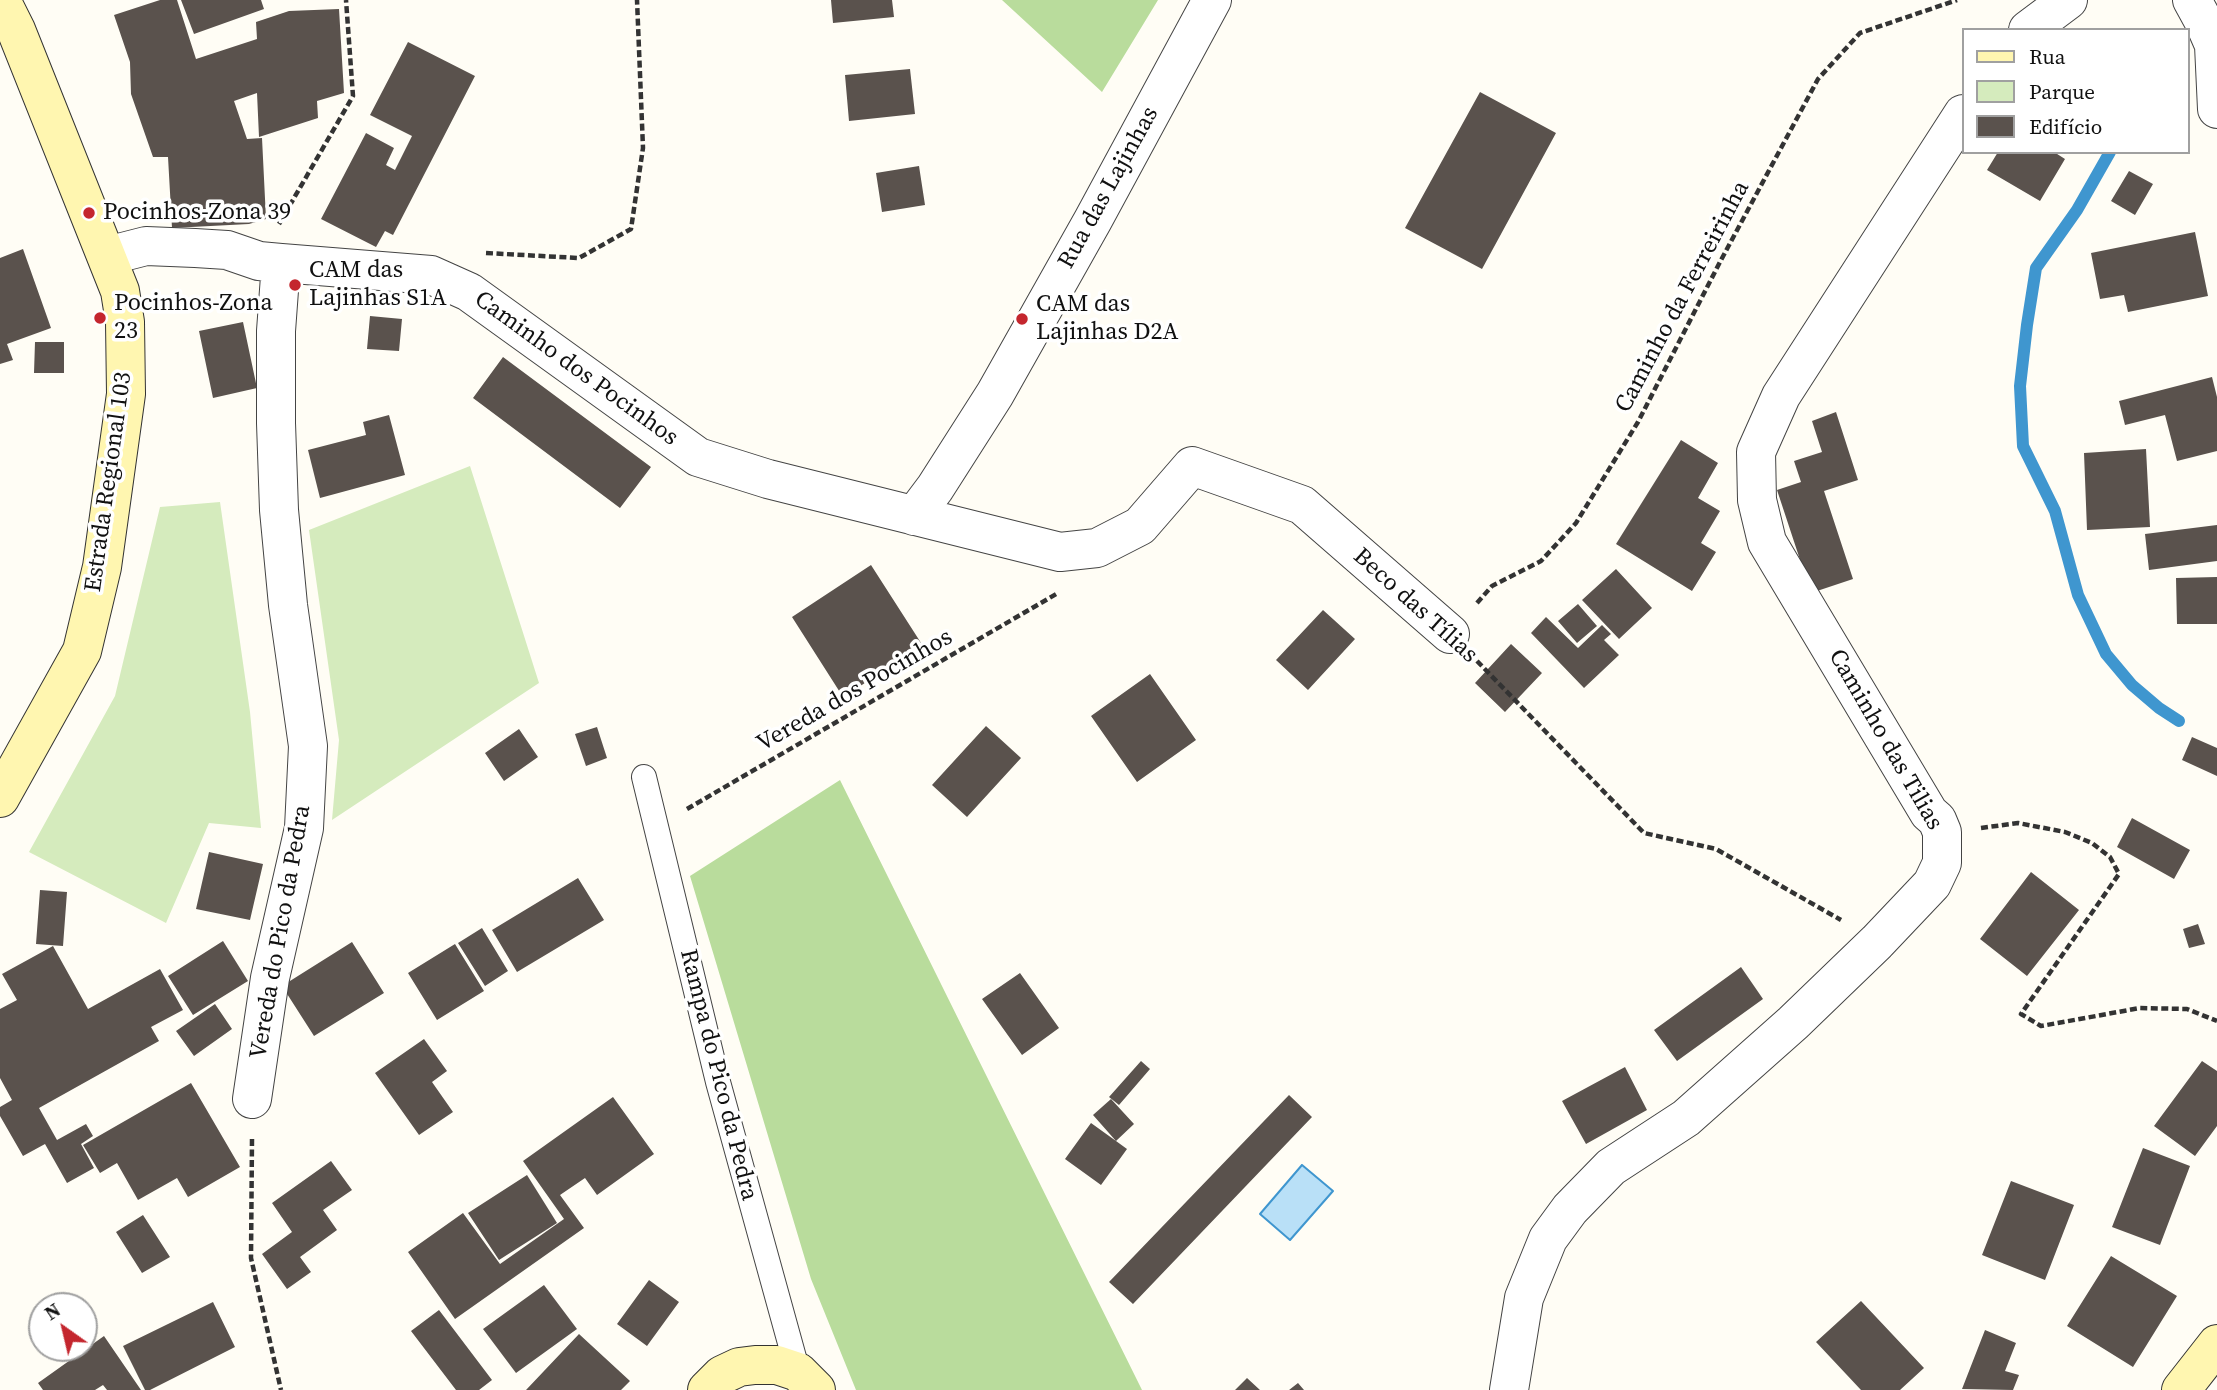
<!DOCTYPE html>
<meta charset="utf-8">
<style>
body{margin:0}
#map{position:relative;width:2217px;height:1390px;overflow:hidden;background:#fffdf5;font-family:"Source Serif 4",serif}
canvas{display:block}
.legend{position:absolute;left:1962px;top:28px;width:228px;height:126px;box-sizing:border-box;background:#fff;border:2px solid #a0a0a0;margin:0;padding:9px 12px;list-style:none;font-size:21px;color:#111}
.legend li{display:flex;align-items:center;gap:14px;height:35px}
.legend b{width:35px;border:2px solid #a0a0a0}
.north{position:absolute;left:28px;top:1292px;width:70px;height:70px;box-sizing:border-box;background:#fff;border:2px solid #a0a0a0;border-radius:50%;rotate:326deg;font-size:19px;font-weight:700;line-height:28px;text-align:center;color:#111}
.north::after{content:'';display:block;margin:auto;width:24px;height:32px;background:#c4262e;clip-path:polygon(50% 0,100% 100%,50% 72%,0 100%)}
</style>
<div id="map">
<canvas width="2217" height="1390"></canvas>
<ul class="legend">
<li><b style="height:9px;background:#fff6b0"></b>Rua</li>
<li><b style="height:19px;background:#d5ebbd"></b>Parque</li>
<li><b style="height:19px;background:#5a524d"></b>Edifício</li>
</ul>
<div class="north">N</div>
</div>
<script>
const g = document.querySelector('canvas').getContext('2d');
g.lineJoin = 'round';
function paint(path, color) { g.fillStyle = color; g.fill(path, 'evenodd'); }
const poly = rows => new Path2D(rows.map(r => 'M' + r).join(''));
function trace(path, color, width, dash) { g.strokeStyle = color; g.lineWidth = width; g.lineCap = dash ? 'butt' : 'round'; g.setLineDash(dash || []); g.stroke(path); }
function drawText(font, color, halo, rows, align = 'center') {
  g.font = font + ' "Source Serif 4",serif'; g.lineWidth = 7; g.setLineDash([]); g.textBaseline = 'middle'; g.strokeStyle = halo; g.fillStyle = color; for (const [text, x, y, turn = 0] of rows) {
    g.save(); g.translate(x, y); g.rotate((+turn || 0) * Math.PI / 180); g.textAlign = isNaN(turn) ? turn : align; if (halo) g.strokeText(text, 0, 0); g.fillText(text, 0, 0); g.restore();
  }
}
paint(poly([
 [470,466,539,683,332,820,339,740,309,530],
 [220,502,250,712,261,828,209,823,166,923,29,852,115,696,160,507]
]), '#d5ebbd');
paint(poly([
 [1002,0,1158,0,1102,92],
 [840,780,1142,1390,856,1390,811,1279,690,876]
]), '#b9dc9c');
const water = poly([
 [1302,1165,1333,1191,1290,1240,1260,1214,1302,1165]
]);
paint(water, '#b9e0f7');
trace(water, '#3f96cf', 2);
trace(poly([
 [2110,152,2077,210,2036,268,2027,325,2020,386,2023,446,2055,511,2078,595,2106,654,2132,685,2159,708,2179,721]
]), '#3f96cf', 12);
paint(poly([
 [160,0,177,0,196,59,257,39,256,22,289,11,339,9,344,93,317,101,318,118,259,137,257,93,234,101,247,139,262,138,266,219,249,224,172,228,168,157,153,157,131,94,130,62,114,15],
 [181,0,261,0,264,9,194,34],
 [831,0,892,0,894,17,833,23],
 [408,42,475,76,393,235,385,231,376,247,321,219,366,133,394,148,386,165,395,170,412,136,370,115],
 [910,69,915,114,849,121,845,75],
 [1480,92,1556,133,1482,269,1405,228],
 [1998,152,2054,152,2065,159,2040,201,1987,170],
 [919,166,925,205,882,212,876,173],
 [2129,171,2153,184,2135,215,2111,201],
 [2195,232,2208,296,2128,312,2124,295,2100,299,2091,253],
 [23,249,51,328,7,344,13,360,0,364,0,258],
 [370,316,402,319,399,351,367,349],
 [243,322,257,388,213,398,199,331],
 [35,342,64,342,64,373,34,373],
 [503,357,651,467,620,508,473,398],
 [2212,377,2217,397,2217,451,2177,461,2165,415,2125,425,2119,401],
 [1836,412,1858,480,1824,491,1853,579,1811,593,1777,490,1801,482,1794,461,1822,452,1812,421],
 [389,415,405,475,320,498,308,450,366,435,363,422],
 [1681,440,1718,463,1698,498,1720,511,1701,543,1716,552,1692,591,1616,544],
 [2146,449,2150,527,2087,530,2084,453],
 [2217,525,2217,561,2149,570,2145,534],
 [871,565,923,646,843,697,792,617],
 [1616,569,1652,608,1619,639,1582,600],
 [2217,577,2217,624,2177,624,2176,578],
 [1578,604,1597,626,1577,643,1558,621],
 [1323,610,1355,639,1308,690,1276,660],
 [1546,617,1578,648,1602,625,1611,634,1604,640,1619,655,1584,688,1531,633],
 [1511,644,1542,673,1505,712,1475,683],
 [1150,674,1196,740,1137,782,1091,716],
 [986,726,1021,758,967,817,932,785],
 [597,727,607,758,586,766,575,734],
 [519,729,538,757,504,781,485,753],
 [2192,737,2217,748,2217,776,2182,760],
 [2132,818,2190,850,2174,879,2117,847],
 [209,852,263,864,250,920,196,909],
 [2031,872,2079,910,2027,976,1980,939],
 [578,878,604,920,517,972,492,930],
 [40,890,67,892,63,946,36,944],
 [2198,924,2205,944,2189,948,2183,929],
 [482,928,508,971,485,986,458,943],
 [223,941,248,981,193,1015,168,976],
 [352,942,384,993,314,1036,282,986],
 [455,944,484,991,437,1020,408,973],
 [53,946,88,1009,160,969,183,1010,151,1027,159,1041,39,1108,57,1140,86,1124,93,1136,81,1144,94,1168,67,1183,45,1144,23,1156,0,1116,0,1107,12,1100,0,1078,0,1009,17,1000,2,974],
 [1741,967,1763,999,1677,1061,1654,1030],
 [1020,973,1059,1028,1022,1055,982,999],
 [215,1004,232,1029,194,1056,176,1031],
 [424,1039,447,1071,432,1082,453,1112,419,1135,375,1073],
 [1141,1061,1150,1069,1119,1105,1109,1097],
 [2202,1061,2217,1071,2217,1126,2195,1156,2154,1126],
 [1625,1067,1647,1110,1586,1144,1562,1101],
 [191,1083,240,1167,188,1197,177,1178,138,1200,117,1163,100,1173,83,1145],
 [1289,1095,1312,1117,1133,1304,1109,1282],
 [613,1097,654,1154,597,1195,585,1178,560,1195,584,1228,455,1319,408,1252,463,1213,500,1264,564,1219,523,1161],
 [1111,1099,1134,1124,1116,1141,1127,1149,1101,1185,1065,1159,1091,1123,1116,1141,1093,1115],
 [2143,1148,2190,1166,2160,1245,2112,1227],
 [331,1161,352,1190,323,1210,337,1230,300,1257,311,1272,287,1289,262,1254,292,1232,272,1203],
 [527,1175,557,1223,499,1260,468,1213],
 [2011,1181,2074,1205,2045,1280,1982,1255],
 [143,1215,170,1257,142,1273,116,1232],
 [2111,1256,2177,1296,2133,1367,2067,1326],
 [649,1280,679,1302,647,1346,617,1324],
 [544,1285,577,1329,516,1373,483,1329],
 [1861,1301,1924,1368,1900,1390,1861,1390,1816,1342],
 [213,1302,235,1347,150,1390,145,1390,123,1346],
 [439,1310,492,1380,479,1390,456,1390,411,1331],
 [1985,1330,2016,1343,2005,1371,2019,1375,2013,1390,1962,1389],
 [579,1334,630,1381,621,1390,526,1390],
 [104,1336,141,1390,107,1390,103,1385,95,1390,43,1390,38,1383],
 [1247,1378,1260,1390,1235,1390],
 [1298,1383,1304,1390,1289,1390]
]), '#5a524d');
const lane = poly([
 [644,777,718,1082,798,1372]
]);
const street = poly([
 [2192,0,2204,22,2214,45,2217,109],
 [2028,30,2068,0],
 [107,256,146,246,195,248,227,250,259,261,281,263,431,275,469,292,698,457,768,479,1060,552,1097,548,1140,526,1192,466,1302,505,1450,634],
 [914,516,935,488,995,394,1093,220,1212,0],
 [252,1099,270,978,304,828,308,746,288,605,279,510,276,423,276,331,281,263],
 [1509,1390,1524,1298,1548,1239,1570,1209,1611,1167,1686,1118,1793,1023,1877,942,1932,884,1942,863,1942,832,1937,820,1929,813,1767,542,1757,500,1756,452,1781,396,1963,114]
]);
const secondary = poly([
 [0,798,82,651,102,567,126,394,125,322,120,291,16,30,1,0],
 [707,1390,722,1375,739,1367,755,1365,777,1365,798,1372,816,1390],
 [2181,1390,2217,1344]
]);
trace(lane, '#444', 26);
trace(street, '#444', 40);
trace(secondary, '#333', 40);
trace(poly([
 [279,224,353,96,346,0],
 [486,253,579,258,631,229,643,148,637,0],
 [1477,603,1492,586,1541,561,1576,523,1638,422,1720,262,1818,79,1860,33,1957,0],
 [1477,661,1644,833,1716,849,1841,920],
 [687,809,1058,593],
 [1981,828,2018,823,2065,832,2092,843,2110,857,2119,874,2021,1014,2041,1026,2140,1008,2187,1009,2217,1021],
 [252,1139,251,1258,281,1390]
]), '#333', 4.5, [7, 3.5]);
trace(lane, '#fff', 24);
trace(street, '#fff', 38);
trace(secondary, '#fff6b0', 38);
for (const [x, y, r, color] of [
 [89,213,7,"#c4262e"],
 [295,285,7,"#c4262e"],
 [100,318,7,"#c4262e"],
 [1022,319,7,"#c4262e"]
]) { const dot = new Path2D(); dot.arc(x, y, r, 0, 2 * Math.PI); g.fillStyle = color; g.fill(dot); trace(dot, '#fff', 2.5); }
drawText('24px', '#111', '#fff', [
 ["Rua das Lajinhas",1109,188,-61],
 ["Caminho da Ferreirinha",1683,297,-62],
 ["Caminho dos Pocinhos",576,369,36],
 ["Estrada Regional 103",109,482,-82],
 ["Beco das Tílias",1415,606,42],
 ["Vereda dos Pocinhos",855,691,-30],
 ["Caminho das Tilias",1885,740,60],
 ["Vereda do Pico da Pedra",281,932,-80],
 ["Rampa do Pico da Pedra",718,1075,76]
]);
drawText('24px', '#111', '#fff', [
 ["Pocinhos-Zona 39",103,213],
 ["CAM das",309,271],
 ["Lajinhas S1A",309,299],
 ["Pocinhos-Zona",114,304],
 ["23",114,332],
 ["CAM das",1036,305],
 ["Lajinhas D2A",1036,333]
], 'left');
</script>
